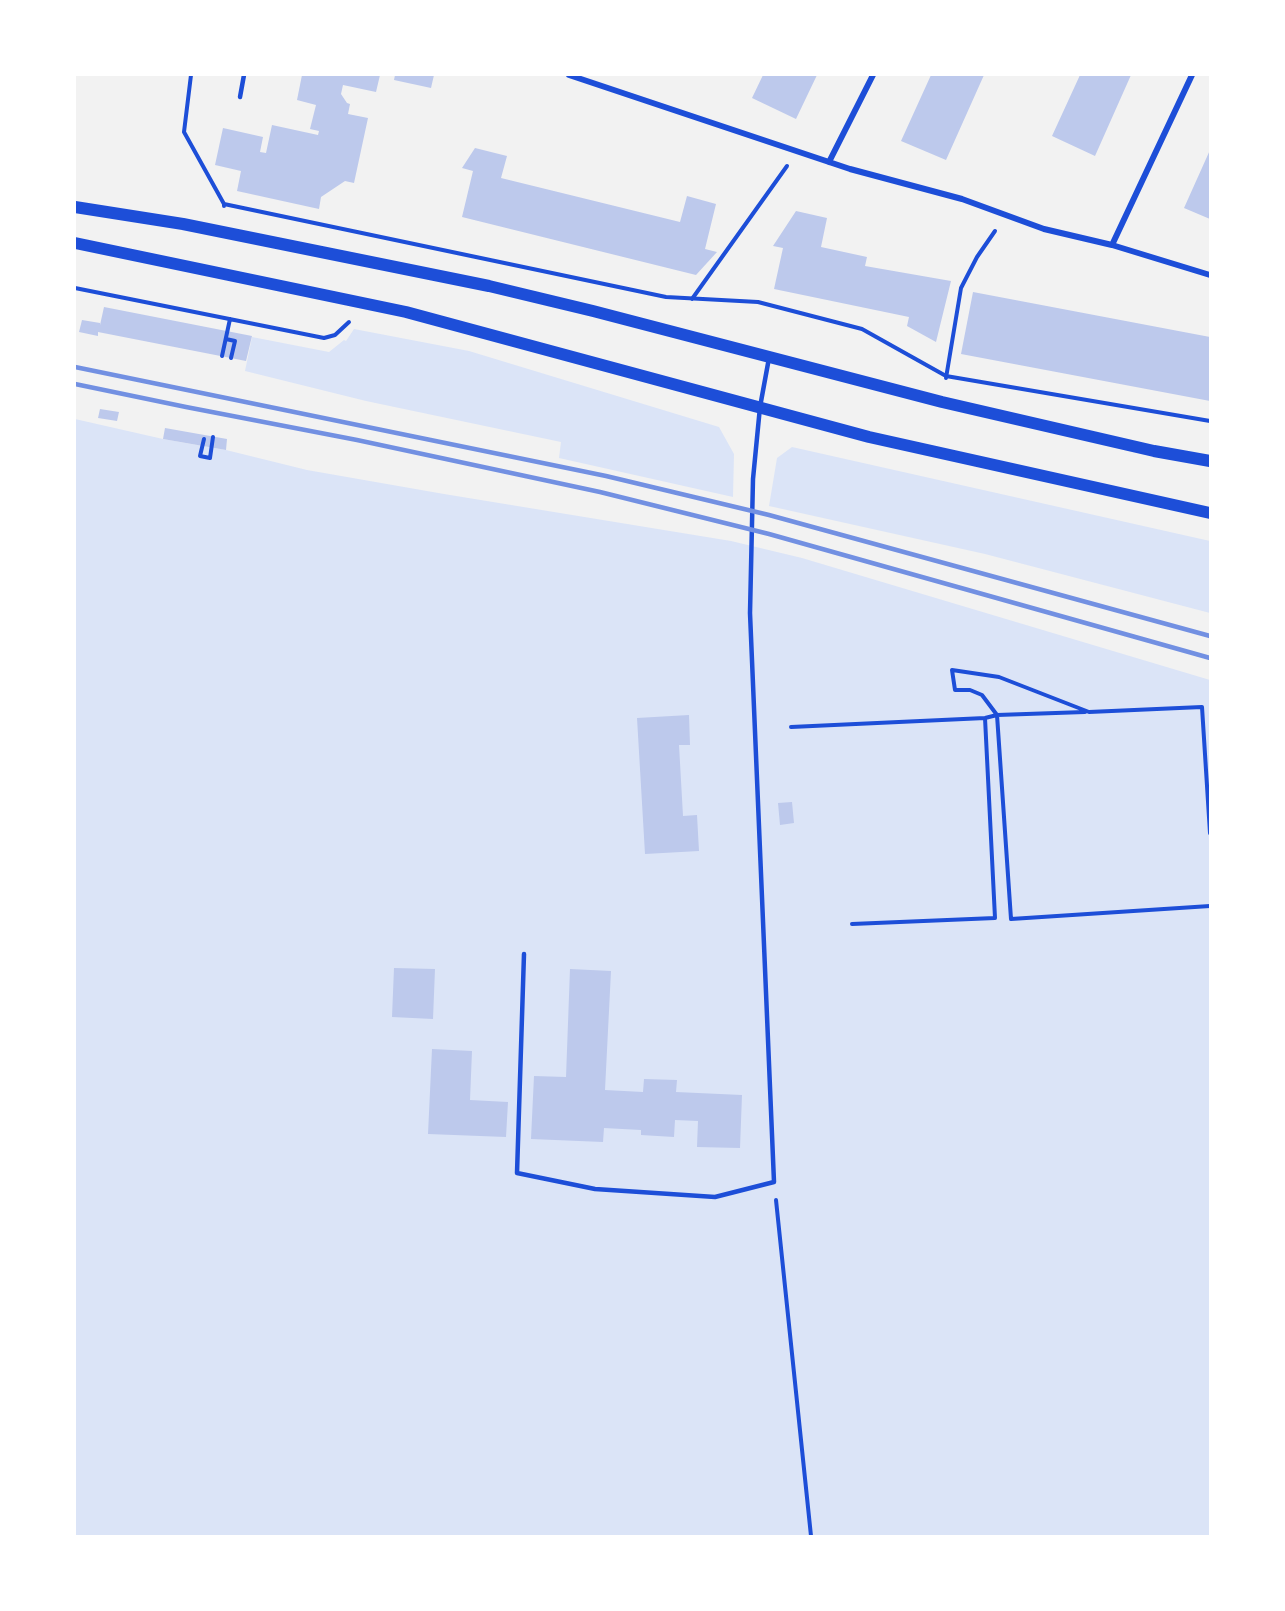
<!DOCTYPE html>
<style>
body{margin:0}
#map{position:relative;width:1285px;height:1611px;overflow:hidden;background:#f2f2f2;font-family:"Varela Round",sans-serif}
canvas{display:block}
.frame{position:absolute;inset:0;border:76px solid #fff;pointer-events:none}
</style>
<div id="map">
<canvas width="1285" height="1611"></canvas>
<div class="frame"></div>
</div>
<script>
const g = document.querySelector('canvas').getContext('2d');
g.lineJoin = 'round';
function paint(path, color) { g.fillStyle = color; g.fill(path, 'evenodd'); }
const poly = rows => new Path2D(rows.map(r => 'M' + r).join(''));
function trace(path, color, width, dash) { g.strokeStyle = color; g.lineWidth = width; g.lineCap = dash ? 'butt' : 'round'; g.setLineDash(dash || []); g.stroke(path); }
paint(poly([
 [354,329,469,351,719,427,734,454,733,497,559,458,561,442,366,401,245,371,252,337,329,352,344,340,346,341],
 [75,419,163,439,226,450,307,470,444,494,731,541,802,558,1210,680,1210,1536,75,1536],
 [792,447,1210,541,1210,613,985,554,769,506,777,458]
]), '#dbe4f7');
paint(poly([
 [302,75,380,75,376,92,343,85,341,94,347,103,350,104,348,114,368,118,354,183,345,181,321,197,319,209,237,191,241,171,215,165,223,128,263,137,260,152,266,153,272,125,318,135,319,131,310,129,316,105,297,100],
 [395,75,434,75,431,88,394,80],
 [763,75,817,75,796,119,752,98],
 [931,75,984,75,946,160,901,141],
 [1080,75,1131,75,1095,156,1052,136],
 [475,148,507,156,501,178,680,222,687,196,716,204,705,249,717,252,696,275,462,217,473,171,462,168],
 [1210,150,1210,219,1184,208],
 [796,211,827,218,821,247,867,257,865,266,951,281,936,342,907,326,909,317,774,289,783,248,773,246],
 [973,292,1210,337,1210,401,961,354],
 [104,307,252,336,246,361,98,332,98,336,79,332,82,320,100,323,100,325],
 [100,409,119,412,117,421,98,418],
 [165,428,227,439,226,450,163,439],
 [689,715,690,745,679,745,683,816,697,815,699,851,645,854,637,718],
 [792,802,794,823,780,825,778,803],
 [394,968,435,969,433,1019,392,1017],
 [570,969,611,971,605,1090,643,1092,644,1079,677,1080,676,1092,742,1095,740,1148,697,1147,698,1121,675,1120,674,1137,641,1135,641,1130,604,1128,603,1142,531,1139,534,1076,566,1077],
 [432,1049,472,1051,470,1100,508,1102,506,1137,428,1134]
]), '#bdc9ec');
trace(poly([
 [191,75,184,132,224,204,224,206],
 [224,204,666,297,758,302,862,329,946,376,1210,421],
 [75,288,324,338,335,335,349,322],
 [692,299,787,166],
 [226,339,235,341,231,358],
 [222,356,230,319],
 [946,378,961,288,977,257,995,231],
 [204,439,200,456,210,458,213,437],
 [791,727,985,718,997,715,1085,712],
 [1210,833,1202,707,1089,712,999,677,952,670,955,690,970,690,982,695,997,715,1011,919,1210,906],
 [852,924,995,918,985,718],
 [776,1200,811,1536]
]), '#1d4ed8', 4);
trace(poly([
 [240,97,244,75],
 [524,954,517,1173,595,1189,715,1197,774,1182,750,613,753,479,760,407,769,358]
]), '#1d4ed8', 4.5);
trace(poly([
 [569,75,850,169,962,199,1044,229,1112,245,1210,275],
 [829,162,873,75],
 [1112,245,1192,75]
]), '#1d4ed8', 6);
trace(poly([
 [75,207,183,224,489,286,593,311,942,402,1154,451,1210,461],
 [75,243,406,312,869,437,1210,513]
]), '#1d4ed8', 12);
trace(poly([
 [75,367,606,476,769,515,1210,636],
 [75,384,186,407,357,440,600,492,769,534,1210,658]
]), '#7290e2', 4.5);
</script>
